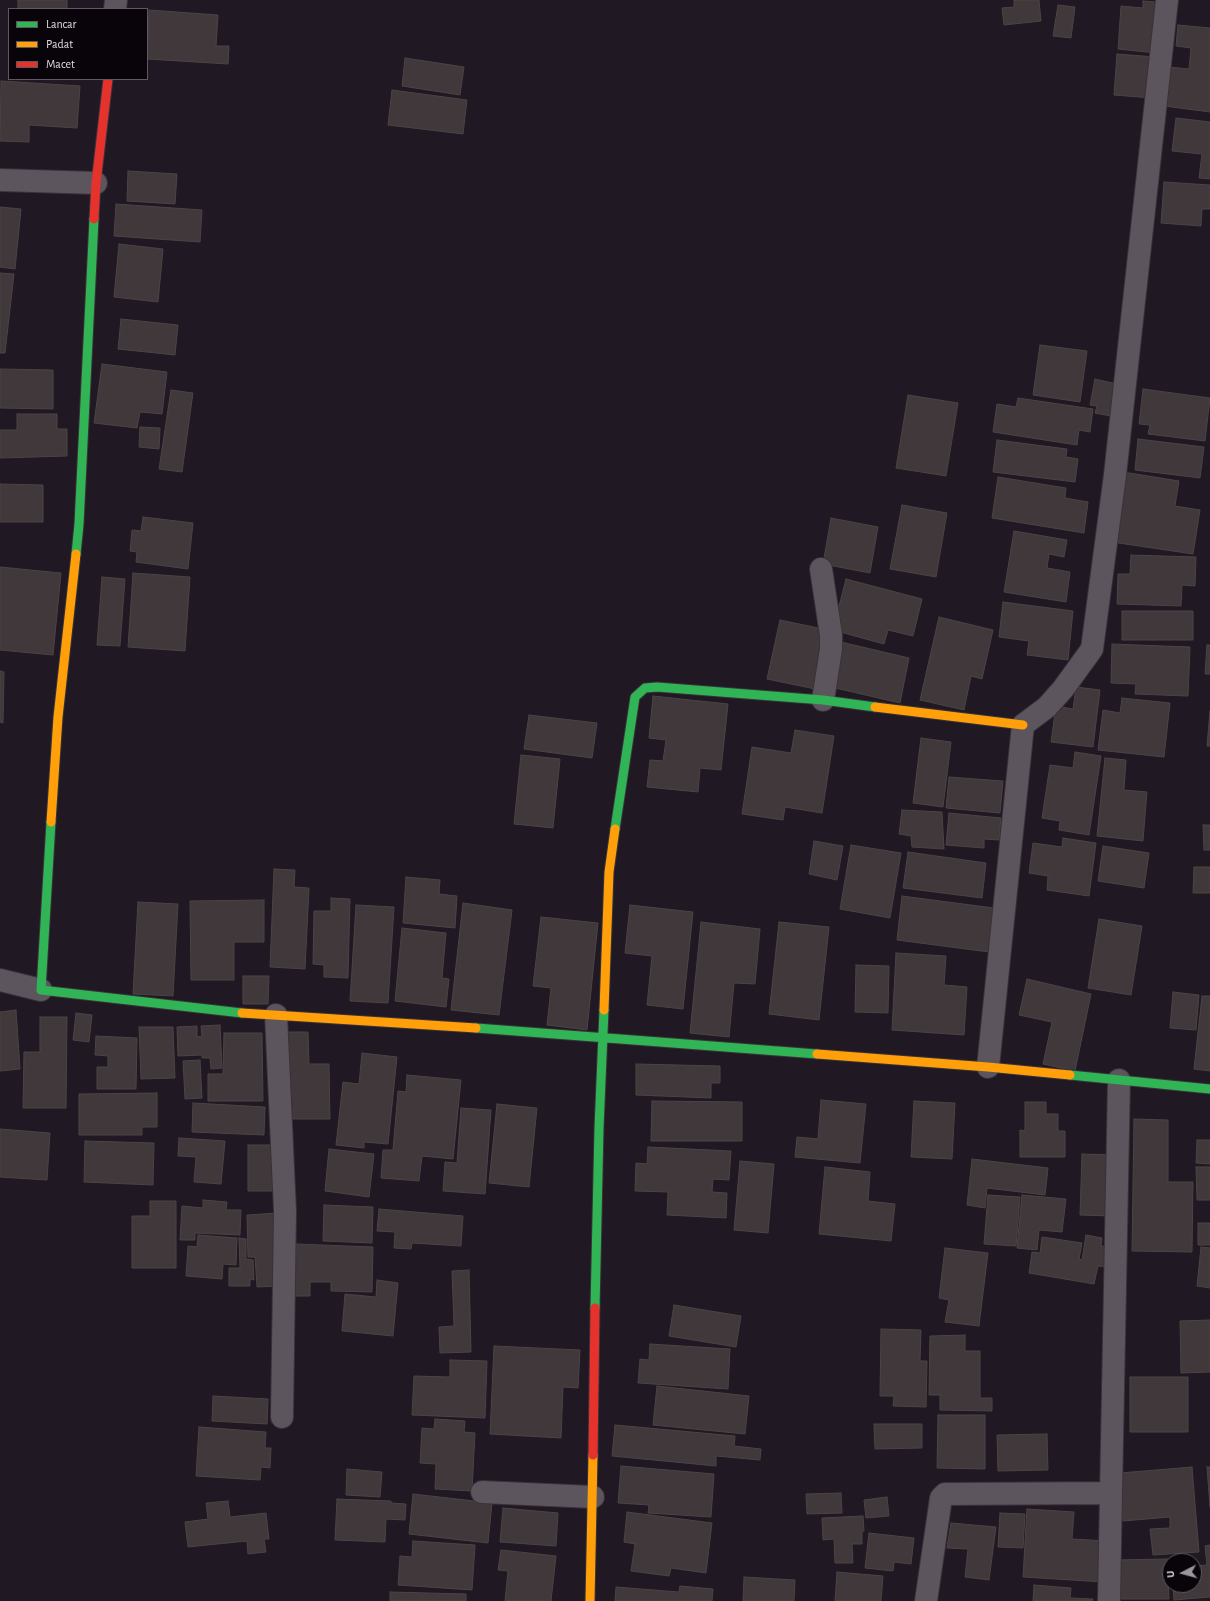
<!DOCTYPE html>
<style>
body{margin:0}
#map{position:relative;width:1210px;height:1601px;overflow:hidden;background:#201822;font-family:"Alegreya Sans",sans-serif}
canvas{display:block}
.legend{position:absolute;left:8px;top:8px;width:140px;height:72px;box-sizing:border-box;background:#080409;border:1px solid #5f5860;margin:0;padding:5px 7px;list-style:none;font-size:12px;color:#e1d7e2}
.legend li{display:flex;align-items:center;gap:8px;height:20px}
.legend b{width:20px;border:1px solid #5f5860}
.north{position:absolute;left:1162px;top:1553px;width:40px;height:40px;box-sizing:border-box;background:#080409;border:1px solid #5f5860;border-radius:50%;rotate:264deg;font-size:11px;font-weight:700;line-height:16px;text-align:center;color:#e1d7e2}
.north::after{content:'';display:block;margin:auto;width:14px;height:18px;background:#9d949f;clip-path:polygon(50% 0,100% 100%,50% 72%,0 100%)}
</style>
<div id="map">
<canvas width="1210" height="1601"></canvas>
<ul class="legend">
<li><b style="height:5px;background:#30b455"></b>Lancar</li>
<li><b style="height:5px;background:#ff9f0a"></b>Padat</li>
<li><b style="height:5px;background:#e5322d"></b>Macet</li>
</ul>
<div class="north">U</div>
</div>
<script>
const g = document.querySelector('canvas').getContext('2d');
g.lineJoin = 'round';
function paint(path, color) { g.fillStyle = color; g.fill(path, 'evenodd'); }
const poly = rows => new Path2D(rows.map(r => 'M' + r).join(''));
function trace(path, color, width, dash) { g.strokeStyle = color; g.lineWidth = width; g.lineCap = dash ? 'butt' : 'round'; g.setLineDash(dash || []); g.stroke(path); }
const building = poly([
 [18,0,67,0,67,9,18,9,18,0],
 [1014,0,1039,0,1041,21,1004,25,1002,8,1014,7,1014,0],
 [1143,1,1156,2,1156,53,1118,49,1121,6,1143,8,1143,1],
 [1058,5,1075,7,1071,38,1053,36,1058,5],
 [149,10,218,15,216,46,229,46,228,64,147,59,149,10],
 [1178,25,1210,28,1210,112,1164,106,1168,67,1189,69,1191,48,1176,46,1178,25],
 [1117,54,1156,57,1152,98,1114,95,1117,54],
 [405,58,464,67,460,95,402,86,405,58],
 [1,81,80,86,77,128,29,125,29,142,0,141,1,81],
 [392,90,467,100,463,134,388,125,392,90],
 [1176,118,1210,122,1210,179,1199,178,1202,154,1172,151,1176,118],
 [128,171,177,174,175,204,127,201,128,171],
 [1164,182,1210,185,1210,209,1202,209,1201,226,1161,223,1164,182],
 [116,204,202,210,200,242,114,236,116,204],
 [0,207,21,209,15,269,0,267,0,207],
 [119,244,163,249,158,302,114,297,119,244],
 [0,273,14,274,5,353,0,353,0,273],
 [121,319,178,325,175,355,118,349,121,319],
 [1040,345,1087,351,1080,402,1033,395,1040,345],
 [102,364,167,372,162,414,140,412,137,428,94,423,102,364],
 [0,369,53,370,53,409,0,408,0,369],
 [1095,379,1117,384,1111,416,1095,413,1097,406,1090,405,1095,379],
 [1143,389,1210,398,1205,441,1148,434,1150,425,1139,424,1143,389],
 [171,390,193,393,182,472,159,469,171,390],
 [908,395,958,403,946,476,896,468,908,395],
 [1018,398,1093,409,1090,432,1079,430,1077,445,993,432,997,404,1016,407,1018,398],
 [17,414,57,414,57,429,67,429,67,456,0,458,0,430,17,430,17,414],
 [140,427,160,428,159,449,139,447,140,427],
 [1138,439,1204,447,1200,478,1135,470,1138,439],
 [997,440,1067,449,1066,457,1078,459,1075,482,993,472,997,440],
 [1123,472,1179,481,1175,506,1200,510,1193,554,1112,542,1123,472],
 [998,477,1066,488,1065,498,1088,502,1084,533,992,518,998,477],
 [0,484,43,485,43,522,0,522,0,484],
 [902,505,947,513,936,577,890,569,902,505],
 [143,517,193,523,188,569,136,562,137,552,130,551,132,530,141,531,143,517],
 [831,518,878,527,870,573,823,564,831,518],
 [1014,531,1067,540,1064,557,1049,554,1047,568,1070,572,1066,602,1004,592,1014,531],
 [1131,555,1196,557,1195,586,1182,585,1181,606,1117,604,1118,574,1130,574,1131,555],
 [0,567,61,573,53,655,0,650,0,567],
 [133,573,190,577,185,651,128,647,133,573],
 [102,577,125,579,120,646,97,645,102,577],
 [846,579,922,599,913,636,888,630,884,644,833,630,846,579],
 [1003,602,1073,611,1068,660,1027,655,1029,641,999,637,1003,602],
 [1122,611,1193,611,1193,640,1122,640,1122,611],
 [939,617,993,630,982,679,971,676,964,710,920,700,939,617],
 [780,620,828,630,815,689,767,679,780,620],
 [841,642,909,658,900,703,831,687,841,642],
 [1112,644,1190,647,1188,696,1135,694,1136,684,1111,683,1112,644],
 [1207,645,1210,645,1210,674,1205,674,1207,645],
 [0,671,4,672,3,723,0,722,0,671],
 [1076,687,1100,690,1093,747,1051,742,1056,706,1073,709,1076,687],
 [653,696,728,704,721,770,700,768,698,792,647,787,650,760,663,761,666,740,649,738,653,696],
 [1122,698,1170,703,1164,757,1098,750,1103,710,1120,713,1122,698],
 [1210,711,1210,746,1207,746,1210,711],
 [529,715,597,723,592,758,524,749,529,715],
 [795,730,834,736,822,813,785,807,783,820,742,814,752,747,791,753,795,730],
 [921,738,951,742,943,807,913,803,921,738],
 [1075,752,1101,756,1089,835,1059,830,1060,821,1042,818,1050,765,1073,768,1075,752],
 [521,755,560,759,553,828,514,824,521,755],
 [1105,758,1126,760,1124,790,1147,792,1143,841,1097,836,1105,758],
 [949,777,1003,781,1000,813,946,808,949,777],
 [902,810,942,812,944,849,912,847,911,836,899,834,902,810],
 [949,813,1001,818,999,840,984,839,984,848,946,845,949,813],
 [1203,825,1210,825,1210,850,1204,850,1203,825],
 [1063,838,1096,843,1089,896,1047,890,1048,876,1029,873,1033,843,1062,847,1063,838],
 [814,841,843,846,837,880,809,874,814,841],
 [851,845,901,853,890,918,840,909,851,845],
 [1103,846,1149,853,1144,888,1098,881,1103,846],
 [908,852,986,863,982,898,903,888,908,852],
 [1194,867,1210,867,1210,893,1193,893,1194,867],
 [274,869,295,870,294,887,309,888,305,969,270,967,274,869],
 [406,877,440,880,439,894,457,896,455,928,403,923,406,877],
 [902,896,994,908,989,952,897,940,902,896],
 [331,898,350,899,348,978,324,977,324,965,313,964,314,911,331,911,331,898],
 [264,900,264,942,234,942,234,980,191,980,190,901,264,900],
 [138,902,178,904,173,996,133,994,138,902],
 [463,903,512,910,499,1015,451,1010,463,903],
 [356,905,394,907,388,1003,350,1001,356,905],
 [630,905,693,912,683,1009,647,1005,652,956,625,953,630,905],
 [541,917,598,923,587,1030,547,1025,551,988,533,986,541,917],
 [1099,919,1142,926,1131,995,1088,988,1099,919],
 [701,922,760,929,755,984,734,983,729,1037,690,1033,701,922],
 [779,922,829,927,819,1020,769,1014,779,922],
 [402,928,446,933,442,978,449,979,446,1007,395,1001,402,928],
 [896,953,946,956,944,985,967,987,964,1035,892,1030,896,953],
 [856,965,889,966,888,1013,855,1012,856,965],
 [243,976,269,976,268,1004,243,1004,243,976],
 [1027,979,1091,994,1075,1071,1043,1064,1052,1022,1019,1015,1027,979],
 [1173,992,1199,995,1196,1030,1170,1028,1173,992],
 [1202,996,1210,996,1210,1071,1194,1069,1202,996],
 [16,1010,20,1069,0,1071,0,1012,16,1010],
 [76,1013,92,1015,89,1042,73,1040,76,1013],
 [40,1017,67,1017,66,1108,23,1108,24,1052,40,1052,40,1017],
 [220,1025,222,1068,211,1069,210,1058,202,1058,202,1055,178,1056,177,1027,197,1026,197,1037,202,1036,201,1026,220,1025],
 [139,1027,173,1027,175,1078,141,1079,139,1027],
 [287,1032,308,1032,309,1064,329,1064,330,1119,288,1119,287,1032],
 [224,1033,262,1033,263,1101,208,1101,208,1074,223,1074,224,1033],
 [96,1036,137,1038,136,1089,97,1089,97,1067,108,1067,108,1056,95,1055,96,1036],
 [362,1053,397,1057,388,1144,364,1142,364,1148,336,1145,343,1082,359,1084,362,1053],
 [200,1060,202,1098,185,1099,183,1061,200,1060],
 [636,1064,720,1066,720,1083,711,1083,711,1098,636,1095,636,1064],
 [407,1075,461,1080,453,1159,422,1156,419,1181,381,1178,383,1150,393,1150,398,1091,406,1092,407,1075],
 [157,1093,157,1127,142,1127,142,1135,79,1135,79,1094,157,1093],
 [821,1100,866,1104,860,1163,795,1157,797,1137,818,1139,821,1100],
 [652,1101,742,1102,742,1141,651,1141,652,1101],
 [914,1101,955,1103,952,1159,911,1157,914,1101],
 [1025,1102,1046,1102,1046,1114,1058,1114,1058,1131,1065,1131,1065,1157,1020,1157,1020,1130,1025,1131,1025,1102],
 [193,1103,265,1107,264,1135,192,1132,193,1103],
 [497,1104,537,1108,529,1187,489,1183,497,1104],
 [461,1108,491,1110,485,1194,443,1191,445,1162,457,1163,461,1108],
 [1134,1119,1168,1120,1168,1182,1193,1182,1192,1252,1132,1251,1134,1119],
 [0,1129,50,1133,47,1180,0,1177,0,1129],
 [179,1138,225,1141,221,1184,194,1182,196,1157,178,1156,179,1138],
 [1197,1140,1210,1140,1210,1164,1196,1163,1197,1140],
 [85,1141,154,1143,153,1185,84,1182,85,1141],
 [248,1145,278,1145,278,1191,248,1191,248,1145],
 [648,1147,731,1151,729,1180,713,1179,712,1192,727,1193,726,1218,667,1215,668,1192,635,1191,636,1163,647,1164,648,1147],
 [329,1149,374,1154,369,1197,325,1191,329,1149],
 [1082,1154,1113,1155,1111,1216,1080,1215,1082,1154],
 [972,1159,1048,1168,1045,1195,987,1188,985,1208,967,1205,972,1159],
 [740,1161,774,1164,768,1233,734,1230,740,1161],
 [825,1167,870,1172,868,1201,895,1204,891,1241,819,1234,825,1167],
 [1196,1167,1210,1167,1210,1200,1197,1200,1196,1167],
 [988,1195,1020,1197,1016,1246,984,1244,988,1195],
 [1022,1195,1066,1199,1062,1232,1039,1230,1037,1250,1017,1248,1022,1195],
 [203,1200,227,1202,226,1210,241,1210,240,1235,195,1233,195,1240,180,1240,182,1206,203,1208,203,1200],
 [150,1201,176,1201,176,1268,132,1268,132,1216,150,1216,150,1201],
 [324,1205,373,1207,372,1243,323,1241,324,1205],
 [379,1209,463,1216,461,1246,412,1243,411,1249,394,1248,395,1232,377,1231,379,1209],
 [278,1213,282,1286,257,1287,255,1257,248,1257,247,1215,278,1213],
 [1198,1223,1210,1223,1210,1245,1198,1245,1198,1223],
 [198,1235,237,1238,236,1265,223,1264,222,1279,186,1276,188,1246,197,1247,198,1235],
 [1086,1235,1102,1238,1101,1246,1112,1247,1109,1267,1098,1266,1094,1284,1029,1273,1032,1252,1040,1253,1042,1237,1082,1243,1079,1259,1082,1260,1086,1235],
 [239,1238,246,1239,246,1259,253,1260,254,1280,250,1279,250,1286,229,1286,229,1268,240,1268,239,1238],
 [296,1244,373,1247,372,1292,331,1291,331,1282,310,1282,310,1296,295,1296,296,1244],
 [1201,1247,1210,1248,1210,1288,1197,1286,1201,1247],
 [945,1248,988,1253,979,1326,945,1322,949,1300,939,1298,945,1248],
 [469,1270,471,1352,440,1353,439,1327,454,1326,452,1271,469,1270],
 [377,1280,398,1283,393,1336,342,1331,345,1294,376,1297,377,1280],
 [674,1305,741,1316,736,1347,669,1336,674,1305],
 [1210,1320,1210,1372,1181,1373,1180,1321,1210,1320],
 [881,1329,921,1330,920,1361,927,1361,926,1407,893,1406,894,1396,880,1396,881,1329],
 [965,1335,965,1351,980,1351,980,1398,992,1398,992,1411,940,1410,940,1395,929,1395,930,1336,965,1335],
 [650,1344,730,1349,728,1389,638,1383,640,1359,649,1360,650,1344],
 [494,1346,580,1350,578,1388,563,1387,561,1438,490,1434,494,1346],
 [450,1360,487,1361,485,1418,412,1415,414,1376,450,1377,450,1360],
 [1130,1377,1188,1377,1188,1432,1130,1432,1130,1377],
 [657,1386,749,1396,745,1434,653,1425,657,1386],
 [213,1396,268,1399,267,1424,212,1421,213,1396],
 [938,1415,985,1415,985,1469,937,1468,938,1415],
 [435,1419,465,1421,464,1432,475,1433,472,1491,435,1489,436,1464,420,1463,422,1428,434,1429,435,1419],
 [874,1424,922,1424,922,1448,875,1449,874,1424],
 [615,1425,735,1436,734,1446,761,1449,760,1460,716,1456,716,1466,612,1456,615,1425],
 [199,1427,266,1432,265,1448,271,1448,270,1468,261,1467,260,1480,196,1476,199,1427],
 [1047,1434,1048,1470,998,1471,997,1435,1047,1434],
 [621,1466,714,1474,711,1517,648,1513,649,1505,618,1503,621,1466],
 [1192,1467,1199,1552,1153,1555,1150,1529,1170,1528,1170,1517,1123,1521,1120,1473,1192,1467],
 [1207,1467,1210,1467,1210,1507,1207,1467],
 [347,1469,382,1472,380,1497,346,1495,347,1469],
 [841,1493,842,1513,807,1514,806,1494,841,1493],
 [413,1494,492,1503,488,1543,409,1534,413,1494],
 [887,1497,889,1516,866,1518,864,1500,887,1497],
 [337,1499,391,1501,391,1503,406,1504,405,1520,386,1519,385,1542,335,1540,337,1499],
 [228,1501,230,1517,266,1513,269,1539,264,1539,266,1552,248,1554,247,1541,188,1547,185,1522,208,1519,206,1503,228,1501],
 [503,1508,558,1513,556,1546,500,1542,503,1508],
 [1027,1509,1074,1512,1072,1539,1107,1541,1104,1582,1023,1577,1027,1509],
 [627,1512,712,1523,706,1573,671,1568,669,1576,631,1571,635,1544,624,1542,627,1512],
 [1000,1513,1025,1514,1023,1548,998,1547,1000,1513],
 [863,1516,864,1531,862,1531,862,1544,852,1544,853,1563,835,1563,834,1539,823,1540,822,1518,863,1516],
 [951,1523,996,1527,989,1580,965,1577,968,1549,947,1548,951,1523],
 [869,1533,914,1538,911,1564,894,1562,893,1571,865,1568,869,1533],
 [413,1541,475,1545,472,1590,398,1585,400,1556,412,1557,413,1541],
 [1210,1545,1210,1597,1174,1600,1173,1585,1194,1585,1194,1566,1207,1565,1205,1546,1210,1545],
 [501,1550,556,1556,551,1601,505,1601,508,1571,498,1570,501,1550],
 [1167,1559,1169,1599,1120,1599,1116,1560,1167,1559],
 [837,1572,883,1576,881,1601,835,1601,837,1572],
 [744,1577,795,1580,794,1601,743,1601,744,1577],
 [1034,1585,1071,1588,1070,1598,1093,1599,1092,1601,1033,1601,1034,1585],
 [680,1586,713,1589,712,1601,615,1601,616,1587,679,1592,680,1586],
 [390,1592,466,1594,466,1601,390,1601,390,1592]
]);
paint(building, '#40383a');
trace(building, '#4b4445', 1);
const street = poly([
 [115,9,116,0],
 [0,180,96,183],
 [821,569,831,635,831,649,823,700],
 [0,980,41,990],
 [276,1015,285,1211,282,1417],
 [988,1067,1023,725,1047,707,1063,689,1092,649,1115,475,1167,0],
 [482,1492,593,1497],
 [926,1601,941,1498,945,1494,1111,1493,1119,1080],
 [1109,1601,1111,1493]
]);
const fast = poly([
 [76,554,79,524,94,219],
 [51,822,41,990,242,1013],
 [615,829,635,697,645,688,657,687,823,700,875,707],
 [476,1028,817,1054],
 [1070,1075,1210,1089],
 [595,1308,599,1128,604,1010]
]);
const slow = poly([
 [875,707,1023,725],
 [51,822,58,717,76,554],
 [604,1010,609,872,615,829],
 [242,1013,476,1028],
 [817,1054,988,1067,1070,1075],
 [590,1601,593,1455]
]);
const jam = poly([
 [94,219,96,183,108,79],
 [593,1455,595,1308]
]);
trace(street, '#383239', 24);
trace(fast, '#383239', 11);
trace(slow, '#383239', 11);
trace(jam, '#383239', 11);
trace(street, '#5c555d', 22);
trace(fast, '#30b455', 9);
trace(slow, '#ff9f0a', 9);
trace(jam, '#e5322d', 9);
</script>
